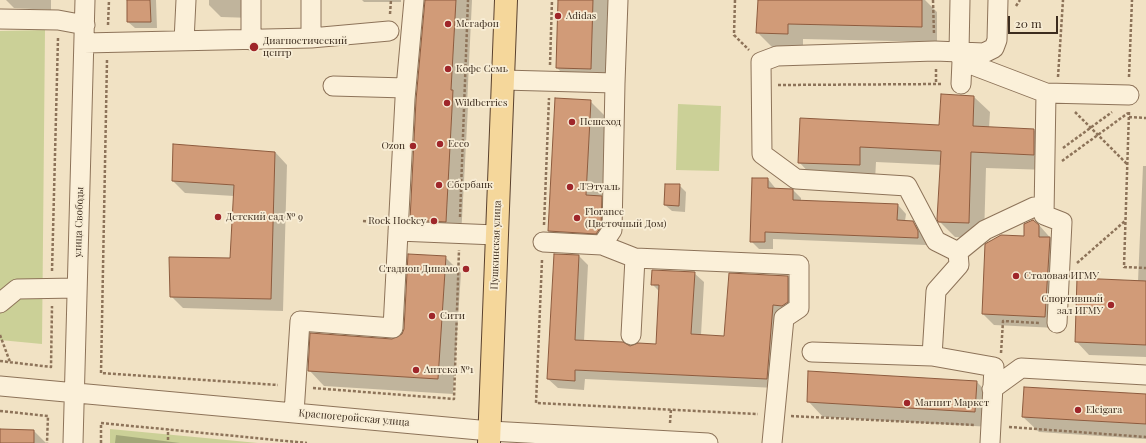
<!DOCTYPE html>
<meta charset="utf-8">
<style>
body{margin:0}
#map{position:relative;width:1146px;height:443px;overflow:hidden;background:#f1e2c4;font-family:"Playfair Display",serif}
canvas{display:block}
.scale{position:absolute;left:1008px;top:16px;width:50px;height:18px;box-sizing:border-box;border:2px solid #3c2c1e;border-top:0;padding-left:5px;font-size:12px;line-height:14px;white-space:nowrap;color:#3c2c1e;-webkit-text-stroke:3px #f8edd5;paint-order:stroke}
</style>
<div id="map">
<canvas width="1146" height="443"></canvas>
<div class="scale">20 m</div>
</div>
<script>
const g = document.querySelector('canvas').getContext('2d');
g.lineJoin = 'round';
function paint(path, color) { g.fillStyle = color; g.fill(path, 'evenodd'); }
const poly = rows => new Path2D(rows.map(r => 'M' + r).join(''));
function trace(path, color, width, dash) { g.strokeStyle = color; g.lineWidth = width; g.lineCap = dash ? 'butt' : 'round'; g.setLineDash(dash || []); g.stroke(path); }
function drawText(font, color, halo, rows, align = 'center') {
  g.font = font + ' "Playfair Display",serif'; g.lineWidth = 3.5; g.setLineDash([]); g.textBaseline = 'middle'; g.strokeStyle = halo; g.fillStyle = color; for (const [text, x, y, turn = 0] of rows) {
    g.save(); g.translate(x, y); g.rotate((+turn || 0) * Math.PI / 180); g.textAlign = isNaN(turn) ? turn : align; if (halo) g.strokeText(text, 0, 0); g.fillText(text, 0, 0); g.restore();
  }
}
paint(poly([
 [45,30,42,344,0,340,0,31],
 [678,104,721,106,719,171,676,170],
 [110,429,258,443,110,443]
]), '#cbd097');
paint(poly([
 [6,0,51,0,51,10,14,8],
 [128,0,156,0,157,28,135,28,128,22],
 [209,0,255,0,252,18,221,17,209,5],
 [362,0,401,0,401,2,364,2],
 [426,0,472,0,467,105,468,107,461,237,426,236,411,220,417,100],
 [560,0,609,0,606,84,573,83,557,68],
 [759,0,925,0,937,12,937,42,803,39,803,49,773,48,757,32],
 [974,97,990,112,989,128,1034,130,1050,146,1049,170,986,168,984,238,955,237,939,221,941,165,876,162,875,181,814,178,799,162,940,126],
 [590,101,606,117,602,198,617,213,612,249,565,247,549,231],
 [275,152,287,165,283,311,183,308,171,296,230,259,234,196,185,193,173,181],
 [1143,166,1146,166,1146,357,1089,355,1076,341,1138,281],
 [768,179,776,189,793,190,801,198,801,201,898,205,906,214,905,221,912,222,921,230,926,240,926,245,773,239,773,249,759,249,751,241],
 [679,185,686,192,685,212,672,211,665,205],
 [1039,225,1061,250,1057,328,994,325,983,314,1024,237],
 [579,256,588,265,584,341,630,347,657,345,660,292,652,284,694,273,704,282,701,335,725,337,788,277,797,286,776,388,585,379,584,390,558,388,548,379],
 [445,257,461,273,453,394,324,386,309,370,399,339],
 [977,382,992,398,991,427,823,417,808,401],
 [1146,395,1146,439,1039,432,1023,417],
 [0,430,34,431,46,443,0,443],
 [116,435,180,443,115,443]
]), '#0003');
const building = poly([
 [127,0,150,0,151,22,127,22,127,0],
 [425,0,456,0,451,90,453,90,446,222,410,220,416,100,425,0],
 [558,0,593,0,591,69,556,68,558,0],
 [758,0,922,0,922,27,788,24,788,34,756,33,758,0],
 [941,94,974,96,973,126,1034,129,1034,155,971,152,969,223,938,222,937,219,941,151,860,147,860,165,798,163,800,118,939,125,941,94],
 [555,98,591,100,586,195,602,196,601,227,596,234,548,231,555,98],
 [173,144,275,152,271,299,170,297,169,257,230,258,234,185,172,181,173,144],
 [752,178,768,178,768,188,793,189,793,200,898,204,897,220,913,221,918,231,918,238,765,232,765,242,750,242,752,178],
 [665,184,680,184,679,206,664,205,665,184],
 [1033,220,1039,225,1039,237,1050,237,1045,317,982,314,985,244,1001,235,1024,236,1024,224,1033,220],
 [408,254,446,256,438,379,308,371,310,333,392,339,402,334,404,329,408,254],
 [554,254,579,255,575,340,623,342,630,346,638,343,656,344,659,285,651,285,652,270,695,272,691,334,724,336,729,273,788,276,788,302,782,306,773,305,767,379,575,370,575,381,547,379,554,254],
 [1077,278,1146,281,1146,345,1075,342,1077,278],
 [808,371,977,381,975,412,807,402,808,371],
 [1024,387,1146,394,1146,424,1022,417,1024,387],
 [0,429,34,430,34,443,0,443,0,429]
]);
paint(building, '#d19b78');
trace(building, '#8d5b3e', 1);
const minor = poly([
 [960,0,959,52,962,61,961,84],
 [0,19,58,20,85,25],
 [311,38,311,0],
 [251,40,251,0],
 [184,41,186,0],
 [84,43,311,38,389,31],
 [962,61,1046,93,1129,95],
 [503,80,615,83,612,230,602,245,543,242],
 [615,83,618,0],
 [333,86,406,88],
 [1046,93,1044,215,1062,222,1057,323],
 [398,231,496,235],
 [602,245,635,258],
 [958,252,985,230,1034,207],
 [0,303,17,289,77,288],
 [631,335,635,258,799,265,799,308,784,318,772,443],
 [812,352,932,356],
 [0,386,490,431,708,443],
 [992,389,1021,368,1146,375],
 [294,413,300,321,393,328,405,99,414,0],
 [73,443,85,0],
 [990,443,994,367,932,356,936,291,959,265,958,252,936,241,907,186,796,179,762,154,761,62,777,56,935,51,984,53,994,48,997,40,998,0]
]);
const major = poly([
 [489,443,506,0]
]);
trace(minor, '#8d7359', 21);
trace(major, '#5a412e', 24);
trace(poly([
 [735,0,734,35,749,50],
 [933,0,934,34],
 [1016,6,1020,0],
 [390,14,391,0],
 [108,25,109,0],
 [107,60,101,373,278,385],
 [550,65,552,0],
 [936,69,936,84],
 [1058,77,1063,0],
 [1129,77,1132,0],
 [778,85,943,84],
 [1075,112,1127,164],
 [1129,112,1124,267,1146,268],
 [1129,117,1146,118],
 [1063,148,1112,112],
 [1062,161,1128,113],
 [460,217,468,0],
 [363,221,382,223],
 [544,225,549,98],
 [542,260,536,403,758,414],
 [1077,263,1125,221],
 [52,271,58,38],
 [0,335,10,362],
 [1001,353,1003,321,1040,323],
 [0,361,51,367,52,306],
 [313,388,454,399,459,250],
 [0,411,48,416,47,443],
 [791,416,974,425],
 [670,423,671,409],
 [1009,427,1146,437],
 [168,440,168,429],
 [101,443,101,423,307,443]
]), '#8d7359', 2.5, [3, 2]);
trace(minor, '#fbf0d9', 19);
trace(major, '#f5d79b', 22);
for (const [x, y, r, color] of [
 [558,16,4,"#9f262a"],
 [448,24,4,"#9f262a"],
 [254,47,5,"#9f262a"],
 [448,69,4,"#9f262a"],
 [447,103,4,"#9f262a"],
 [572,122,4,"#9f262a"],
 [440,144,4,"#9f262a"],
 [413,146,4,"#9f262a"],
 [439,185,4,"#9f262a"],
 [570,187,4,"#9f262a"],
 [218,217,4,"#9f262a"],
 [577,218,4,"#9f262a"],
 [434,221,4,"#9f262a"],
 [466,269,4,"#9f262a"],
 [1016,276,4,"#9f262a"],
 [1111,305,4,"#9f262a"],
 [432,316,4,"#9f262a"],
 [416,370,4,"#9f262a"],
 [907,403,4,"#9f262a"],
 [1078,410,4,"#9f262a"]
]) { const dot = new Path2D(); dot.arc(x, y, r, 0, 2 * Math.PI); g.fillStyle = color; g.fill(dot); trace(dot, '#f8edd5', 1.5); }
drawText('10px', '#3c2c1e', '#f8edd5', [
 ["Adidas",566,16],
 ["Мегафон",456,24],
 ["Диагностический",263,41],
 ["центр",263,53],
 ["Кофе Семь",456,69],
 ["Wildberries",455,103],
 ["Пешеход",580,122],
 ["Ecco",448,144],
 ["Ozon",405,146,"right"],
 ["Сбербанк",447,185],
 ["Л'Этуаль",578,187],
 ["Florance",585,212],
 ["(Цветочный Дом)",585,224],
 ["Детский сад № 9",226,217],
 ["Rock Hockey",426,221,"right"],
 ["Стадион Динамо",458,269,"right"],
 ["Столовая ИГМУ",1024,276],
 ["Спортивный",1103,299,"right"],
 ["зал ИГМУ",1103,311,"right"],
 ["Сити",440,316],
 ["Аптека №1",424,370],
 ["Магнит Маркет",915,403],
 ["Elcigara",1086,410]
], 'left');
drawText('10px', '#3c2c1e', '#f8edd5', [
 ["улица Свободы",79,222,-88],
 ["Пушкинская улица",496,245,-88],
 ["Красногеройская улица",354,418,5]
]);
</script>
